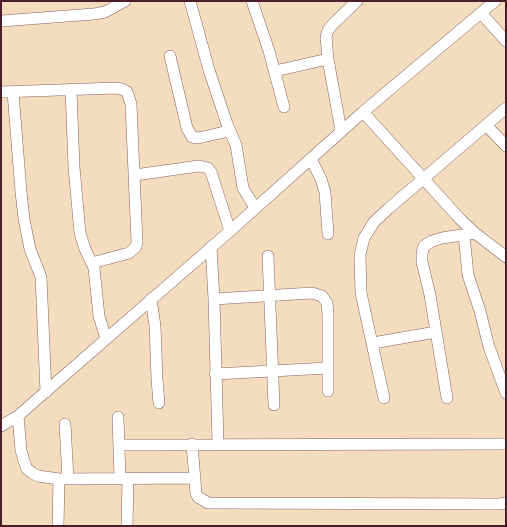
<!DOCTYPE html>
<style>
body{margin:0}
#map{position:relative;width:507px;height:527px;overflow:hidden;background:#f4dcbe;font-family:"Sorts Mill Goudy",serif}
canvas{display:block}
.frame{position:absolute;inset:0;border:2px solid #4a1f2b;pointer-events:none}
</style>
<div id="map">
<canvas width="507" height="527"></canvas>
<div class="frame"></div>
</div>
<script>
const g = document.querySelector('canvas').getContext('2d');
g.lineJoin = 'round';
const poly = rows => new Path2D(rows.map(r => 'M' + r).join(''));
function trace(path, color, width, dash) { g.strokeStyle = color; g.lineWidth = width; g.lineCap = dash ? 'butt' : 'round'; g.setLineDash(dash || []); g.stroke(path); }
const street = poly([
 [190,1,209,70,227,124,236,145,243,188,255,208],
 [252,1,269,51,284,107],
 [481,13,506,41],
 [1,21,94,14,105,12,125,1],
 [170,56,187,128,192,137,198,138,229,131],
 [275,71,328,59],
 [71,90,74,167,80,233,85,249,94,268,99,316,106,339],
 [1,92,116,88,122,89,127,92,131,104,137,242,136,247,129,253,92,263],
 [13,92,21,192,24,219,30,249,41,277,46,392],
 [363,112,460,219,475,233,506,257],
 [486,125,506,146],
 [341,131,328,59,326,37,328,30,333,24,357,1],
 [311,159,321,179,325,192,328,234],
 [135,175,199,166,208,168,211,172,230,231],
 [464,235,468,275,480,311,489,347,506,393],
 [211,247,214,299,218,443],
 [268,256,274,405],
 [151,299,155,326,157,379,159,403],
 [214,299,312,293,322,296,327,303,328,314,328,391],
 [373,343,436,332],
 [215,374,328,368],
 [384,398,361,293,360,255,364,238,374,222,388,209,506,108],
 [447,398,430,295,422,262,422,253,424,246,432,241,442,238,475,233],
 [18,416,21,450,24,461,27,469,32,473,38,476,59,479,194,478],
 [118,417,120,478],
 [65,424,68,479],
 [1,426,18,416,35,401,230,231,363,112,495,1],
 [192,444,196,493,198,497,208,503,499,504,506,503],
 [120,445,506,444],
 [58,526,59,479],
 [127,526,128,478]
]);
trace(street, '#86615e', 12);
trace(street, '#fff', 11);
</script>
